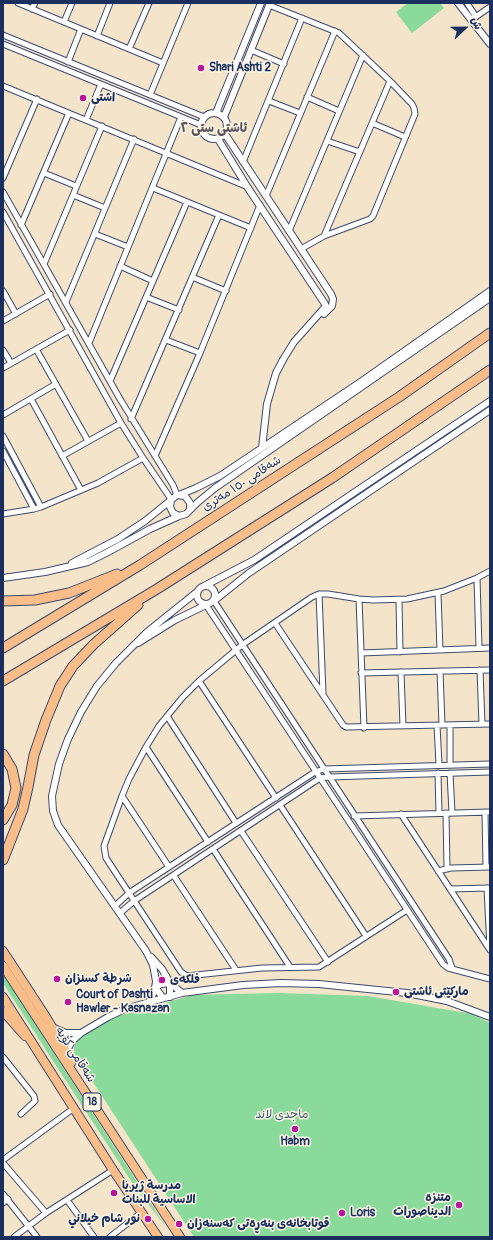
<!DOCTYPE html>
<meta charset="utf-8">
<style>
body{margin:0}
#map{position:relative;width:493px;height:1240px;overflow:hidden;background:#f4e4c9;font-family:Pangolin,"Playpen Sans Arabic",sans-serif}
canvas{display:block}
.frame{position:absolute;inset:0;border:4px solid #1b2f5e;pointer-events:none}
.north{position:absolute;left:445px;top:8px;width:40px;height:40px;-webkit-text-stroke:3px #fcf5e5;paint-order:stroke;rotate:68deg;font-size:11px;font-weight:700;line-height:16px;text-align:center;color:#1b2f5e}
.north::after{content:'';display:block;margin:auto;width:14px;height:18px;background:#1b2f5e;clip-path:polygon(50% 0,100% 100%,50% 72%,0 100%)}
</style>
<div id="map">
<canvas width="493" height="1240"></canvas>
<div class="frame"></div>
<div class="north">ش</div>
</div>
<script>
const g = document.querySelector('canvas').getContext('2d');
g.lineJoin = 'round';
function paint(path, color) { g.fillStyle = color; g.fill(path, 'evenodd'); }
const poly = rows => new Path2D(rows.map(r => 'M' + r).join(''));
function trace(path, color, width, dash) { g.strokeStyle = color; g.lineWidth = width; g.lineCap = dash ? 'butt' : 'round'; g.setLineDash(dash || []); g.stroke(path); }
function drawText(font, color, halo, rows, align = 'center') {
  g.font = font + ' Pangolin,"Playpen Sans Arabic",sans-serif'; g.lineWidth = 3; g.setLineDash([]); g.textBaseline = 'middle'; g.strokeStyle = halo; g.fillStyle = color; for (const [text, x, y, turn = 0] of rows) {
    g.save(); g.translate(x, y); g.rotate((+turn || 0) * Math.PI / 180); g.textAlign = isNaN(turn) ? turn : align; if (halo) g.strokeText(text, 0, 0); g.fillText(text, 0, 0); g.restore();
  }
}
paint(poly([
 [408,3,440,3,444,8,412,33,396,12],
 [3,974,48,1044,166,1227,137,1190,53,1061,3,983],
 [278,993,368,996,472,1014,490,1023,490,1237,194,1237,74,1053,74,1041,115,1017,193,995]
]), '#89da9b');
const minor = poly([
 [18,3,163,63],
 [467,3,476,17],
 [269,5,339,33,390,81,412,104,414,108,415,114,373,216,370,219,324,236,301,249],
 [32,9,35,3],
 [471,20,490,7],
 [64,22,72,3],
 [3,35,204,117],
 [97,36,110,3],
 [3,44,201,125],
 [129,49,149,3],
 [251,50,284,64],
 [68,62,81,29],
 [3,86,248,187],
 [150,95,188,3],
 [307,97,339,111],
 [269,101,300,113],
 [86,120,101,84],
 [372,123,405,137],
 [327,141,360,152],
 [243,162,302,18],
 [44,173,76,186],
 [3,178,37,99],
 [153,188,251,228],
 [3,192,120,399,173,485,177,495],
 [73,195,105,208],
 [266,196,335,31],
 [3,212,121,423,143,458,171,499],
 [21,225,69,113],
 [289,231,363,55],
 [95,234,128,247],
 [324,236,390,81],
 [44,264,102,126],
 [120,266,153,281],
 [192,277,226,291],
 [3,291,16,314],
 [146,297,179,310],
 [66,302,134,139],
 [3,321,50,294],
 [166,340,200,353],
 [89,343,181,117],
 [36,349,88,441],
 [3,350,11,363],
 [3,368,70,330],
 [110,381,187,202],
 [31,399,81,490],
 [3,415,56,384],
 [131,419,219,215],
 [3,436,41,507],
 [3,451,34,509],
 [62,456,121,423],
 [155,456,200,353,260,205],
 [3,514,34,509,41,507,98,483,143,458],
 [477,578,479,648],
 [438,593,440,650],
 [319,594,323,693],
 [359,599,364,728],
 [399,600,400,652],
 [214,601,449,959,452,968],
 [206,605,443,964,448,968,490,979],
 [275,623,343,725,346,727,490,724],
 [361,653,490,648],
 [480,670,482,724],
 [440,671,442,725],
 [401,672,403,726],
 [361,673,490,670],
 [199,681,276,798],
 [167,716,236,823],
 [437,725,439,765],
 [450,725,450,765],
 [146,747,208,842],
 [438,773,439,813],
 [450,773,452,813],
 [122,796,169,867],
 [280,805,366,936],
 [485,812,486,867],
 [446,813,447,868],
 [401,814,490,950],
 [354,816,490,812],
 [241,831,328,962],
 [213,849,290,967],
 [438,871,451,868,490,867],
 [174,876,236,970],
 [487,888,490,949],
 [450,889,489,888],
 [115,906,129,893,315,772,324,769,490,764],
 [407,910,319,967,262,968,187,976,181,972,106,858,104,846,122,796,129,779,146,747,159,726,182,698,199,681,242,645,312,597,319,594,328,594,359,599,373,600,407,599,444,591,477,578,490,571],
 [120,913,134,901,320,778,329,777,490,772],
 [3,1057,34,1096,35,1101,21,1114],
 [3,1160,74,1108],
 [3,1163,46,1213],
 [3,1194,37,1237],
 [67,1200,94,1237],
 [3,1203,8,1199],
 [14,1237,46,1213,113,1170],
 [110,1237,142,1212]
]);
const tertiary = poly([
 [458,3,490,44],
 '201 126a13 13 0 1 1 26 0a13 13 0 1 1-26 0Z',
 [216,113,261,3],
 [224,117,270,3],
 [225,134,331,294,333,299,332,306,324,314],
 [218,139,248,188,325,304,326,306,294,342,284,358,276,373,267,404,262,448],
 [179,495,196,488,220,476,362,381,490,291],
 [190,509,190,503,185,496,177,495,171,500,170,507,173,513,179,516,186,514,198,502,215,488,490,298],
 [72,563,118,539,145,521,171,500],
 [3,578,45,572,88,562,108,552,150,529,179,516],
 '197 595a9 9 0 1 1 18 0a9 9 0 1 1-18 0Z',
 [204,586,254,560,490,401],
 [214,601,249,573,490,410],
 [138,643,175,620,206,605],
 [151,957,162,969,170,983,182,993],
 [163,998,155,987,161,984,170,983,170,997],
 [149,1002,155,990,156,981,153,965,146,951,58,825,53,811,52,796,59,764,68,739,81,712,97,686,116,663,147,632,198,591],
 [54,1028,66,1033,81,1033],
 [66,1052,72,1041,81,1033,108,1017,125,1009,182,993,243,985,281,983,319,984,407,993,447,1001,490,1017]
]);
const trunk = poly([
 [3,951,46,1017,63,1045,71,1063],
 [3,966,180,1237],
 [3,997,113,1170,158,1237],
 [3,1011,25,1036]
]);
const motorway = poly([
 [3,601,35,600,69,593,117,574],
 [3,648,140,565,399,397,490,333],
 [3,681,157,589,332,478,490,370],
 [3,754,12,769,16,788,12,805,3,820],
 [3,860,23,809,28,787,34,755,46,720,60,686,73,666,94,644,138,605]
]);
trace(minor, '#3c4a6e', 7);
trace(tertiary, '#3c4a6e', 8);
trace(trunk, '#3c4a6e', 10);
trace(motorway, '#3c4a6e', 11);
trace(minor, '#fff', 5);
trace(tertiary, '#fff', 6);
trace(trunk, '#f8bd88', 8);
trace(motorway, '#f8bd88', 9);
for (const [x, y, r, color] of [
 [201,68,4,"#b5179e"],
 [83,98,4,"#b5179e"],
 [57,979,4,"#b5179e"],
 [162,980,4,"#b5179e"],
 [396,992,4,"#b5179e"],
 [68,1002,4,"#b5179e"],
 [295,1129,4,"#b5179e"],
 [114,1193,4,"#b5179e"],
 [459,1205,4,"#b5179e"],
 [342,1213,4,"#b5179e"],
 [148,1219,4,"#b5179e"],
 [179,1224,4,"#b5179e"]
]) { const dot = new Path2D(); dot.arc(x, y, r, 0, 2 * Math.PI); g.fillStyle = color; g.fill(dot); trace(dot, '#fcf5e5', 1.5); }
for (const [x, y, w] of [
 [92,1102,18]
]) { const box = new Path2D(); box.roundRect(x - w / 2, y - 9, w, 18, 3); g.fillStyle = '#fcf5e5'; g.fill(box); trace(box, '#1b2f5e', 1); }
drawText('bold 11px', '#1b2f5e', null, [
 ["18",92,1102]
]);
drawText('bold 12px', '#1b2f5e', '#fcf5e5', [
 ["Shari Ashti 2",209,68],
 ["اشتی",91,98],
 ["شرطة كسنزان",65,979],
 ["فلکەی",170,980],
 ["مارکێتی ئاشتی",404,992],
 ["Court of Dashti",76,995],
 ["Hawler - Kasnazan",76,1009],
 ["Habm",295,1142,"center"],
 ["مدرسة ژيريا",122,1186],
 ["الاساسية للبنات",122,1200],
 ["متنزه",451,1198,"right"],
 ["الديناصورات",451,1212,"right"],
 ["Loris",350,1213],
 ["نور شام خيلاني",140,1219,"right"],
 ["قوتابخانەی بنەڕەتی کەسنەزان",187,1224]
], 'left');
drawText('12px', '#1b2f5e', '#fcf5e5', [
 ["شەقامی ١٥٠ مەتری",242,484,-33],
 ["شەقامی کۆیە",75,1055,57]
]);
drawText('12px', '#365a6d', '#fcf5e5', [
 ["ماجدی لاند",282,1115]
]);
drawText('bold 13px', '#5a545d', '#fcf5e5', [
 ["ئاشتی ستی ٢",214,129]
]);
</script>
